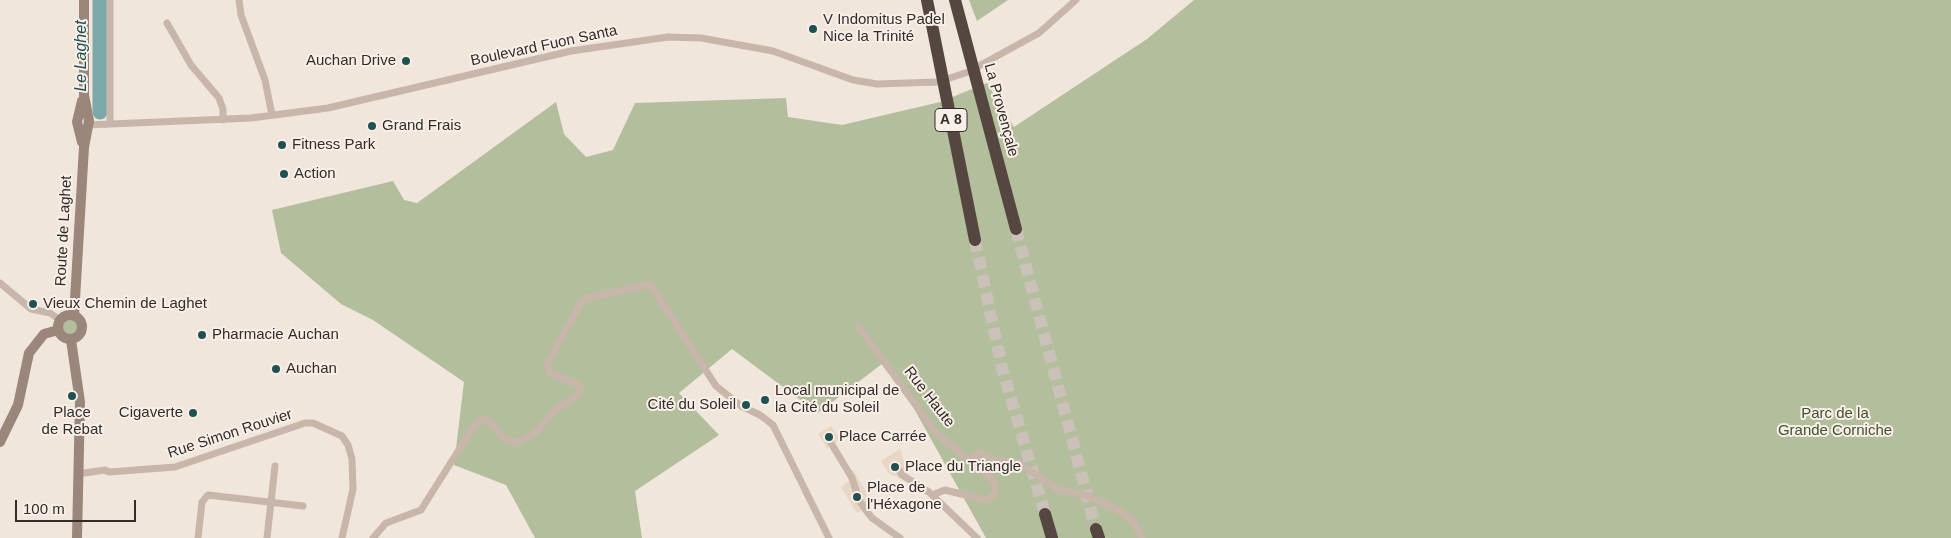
<!DOCTYPE html>
<meta charset="utf-8">
<style>
body{margin:0}
#map{position:relative;width:1951px;height:538px;overflow:hidden;background:#f0e6dc;font-family:Arial,sans-serif}
canvas{display:block}
.scale{position:absolute;left:15px;top:500px;width:121px;height:22px;box-sizing:border-box;border:2px solid #342c28;border-top:0;padding-left:6px;font-size:15px;line-height:18px;white-space:nowrap;color:#342c28;-webkit-text-stroke:4px #f8f0e8;paint-order:stroke}
</style>
<div id="map">
<canvas width="1951" height="538"></canvas>
<div class="scale">100 m</div>
</div>
<script>
const g = document.querySelector('canvas').getContext('2d');
g.lineJoin = 'round';
function paint(path, color) { g.fillStyle = color; g.fill(path, 'evenodd'); }
const poly = rows => new Path2D(rows.map(r => 'M' + r).join(''));
function trace(path, color, width, dash) { g.strokeStyle = color; g.lineWidth = width; g.lineCap = dash ? 'butt' : 'round'; g.setLineDash(dash || []); g.stroke(path); }
function drawText(font, color, halo, rows, align = 'center') {
  g.font = font + ' Arial,sans-serif'; g.lineWidth = 4; g.setLineDash([]); g.textBaseline = 'middle'; g.strokeStyle = halo; g.fillStyle = color; for (const [text, x, y, turn = 0] of rows) {
    g.save(); g.translate(x, y); g.rotate((+turn || 0) * Math.PI / 180); g.textAlign = isNaN(turn) ? turn : align; if (halo) g.strokeText(text, 0, 0); g.fillText(text, 0, 0); g.restore();
  }
}
paint(poly([
 [969,0,1008,0,977,21],
 [1194,0,1951,0,1951,538,986,538,887,360,818,413,732,349,679,393,719,435,635,491,642,538,535,538,506,485,454,465,464,382,373,320,341,304,281,253,272,210,393,181,404,200,417,203,556,102,564,134,586,157,613,150,635,103,786,98,788,117,842,125,940,102,987,83,1014,127,1147,39],
 '62 327a8 8 0 1 1 16 0a8 8 0 1 1-16 0Z'
]), '#b3be9d');
paint(poly([
 [831,426,840,439,827,448,818,434],
 [900,449,908,475,899,478,889,473,881,461],
 [853,470,865,490,870,505,857,513,841,487,850,480,847,475]
]), '#e7d7c4');
trace(poly([
 [100,0,100,112]
]), '#7da9ab', 15);
trace(poly([
 [1016,229,1096,529],
 [975,240,1002,368,1045,514]
]), '#cac1b8', 12, [12, 6]);
trace(poly([
 [110,0,110,123],
 [239,0,241,15,265,80,272,115],
 [167,23,191,65,219,98,223,109,223,120],
 [88,125,251,118,328,108,571,51,668,37,701,38,773,51,853,80,877,84,938,82,968,72,1039,33,1076,0],
 [0,283,31,309,50,313,60,320],
 [858,326,936,433,992,479,996,487,994,496,986,500,945,490,932,495],
 [828,438,852,478,859,500,865,509,872,518,900,538],
 [970,460,979,453,998,461,1016,462,1058,489,1088,496,1122,512,1133,521,1142,538],
 [896,465,902,475,929,492,977,538],
 [78,474,105,470,109,472,175,467,305,423,313,423,342,436,348,445,352,459,353,489,342,538],
 [198,538,202,502,208,495,303,506],
 [267,538,275,466],
 [373,538,386,523,421,510,472,429,480,420,488,420,505,439,518,442,535,433,557,408,577,396,581,389,579,385,549,372,547,364,583,299,650,284,716,386,741,406,760,415,773,425,829,538]
]), '#c7b6a9', 7);
trace(poly([
 [82,101,77,122,82,142],
 '58 327a12 12 0 1 1 24 0a12 12 0 1 1-24 0Z',
 [74,316,84,147,89,121,84,95,84,0],
 [71,340,80,402,77,538],
 [0,442,18,405,29,353,44,334,58,330]
]), '#9a867a', 10);
trace(poly([
 [1045,514,1052,538],
 [1096,529,1099,538]
]), '#554640', 12);
trace(poly([
 [927,0,975,240],
 [955,0,1016,229]
]), '#554640', 12);
for (const [x, y, r, color] of [
 [813,29,5,"#215053"],
 [406,61,5,"#215053"],
 [372,126,5,"#215053"],
 [282,145,5,"#215053"],
 [284,174,5,"#215053"],
 [33,304,5,"#215053"],
 [202,335,5,"#215053"],
 [276,369,5,"#215053"],
 [72,396,5,"#215053"],
 [765,400,5,"#215053"],
 [746,405,5,"#215053"],
 [193,413,5,"#215053"],
 [829,437,5,"#215053"],
 [895,467,5,"#215053"],
 [857,497,5,"#215053"]
]) { const dot = new Path2D(); dot.arc(x, y, r, 0, 2 * Math.PI); g.fillStyle = color; g.fill(dot); trace(dot, '#f8f0e8', 2); }
for (const [x, y, w] of [
 [951,120,32]
]) { const box = new Path2D(); box.roundRect(x - w / 2, y - 11.5, w, 23, 4); g.fillStyle = '#f8f0e8'; g.fill(box); trace(box, '#342c28', 1); }
drawText('bold 14px', '#342c28', null, [
 ["A 8",951,120]
]);
drawText('15px', '#342c28', '#f8f0e8', [
 ["V Indomitus Padel",823,20],
 ["Nice la Trinité",823,37],
 ["Auchan Drive",396,61,"right"],
 ["Grand Frais",382,126],
 ["Fitness Park",292,145],
 ["Action",294,174],
 ["Vieux Chemin de Laghet",43,304],
 ["Pharmacie Auchan",212,335],
 ["Auchan",286,369],
 ["Local municipal de",775,391],
 ["la Cité du Soleil",775,408],
 ["Cité du Soleil",736,405,"right"],
 ["Place",72,413,"center"],
 ["de Rebat",72,430,"center"],
 ["Cigaverte",183,413,"right"],
 ["Place Carrée",839,437],
 ["Place du Triangle",905,467],
 ["Place de",867,488],
 ["l'Héxagone",867,505]
], 'left');
drawText('15px', '#342c28', '#f8f0e8', [
 ["Boulevard Fuon Santa",544,46,-12],
 ["La Provençale",1001,110,75],
 ["Route de Laghet",64,231,-87],
 ["Rue Haute",929,397,52],
 ["Rue Simon Rouvier",230,434,-18]
]);
drawText('15px', '#44512e', '#f8f0e8', [
 ["Parc de la",1835,414],
 ["Grande Corniche",1835,431]
]);
drawText('italic 16px', '#215053', '#f8f0e8', [
 ["Le Laghet",82,56,-90]
]);
</script>
